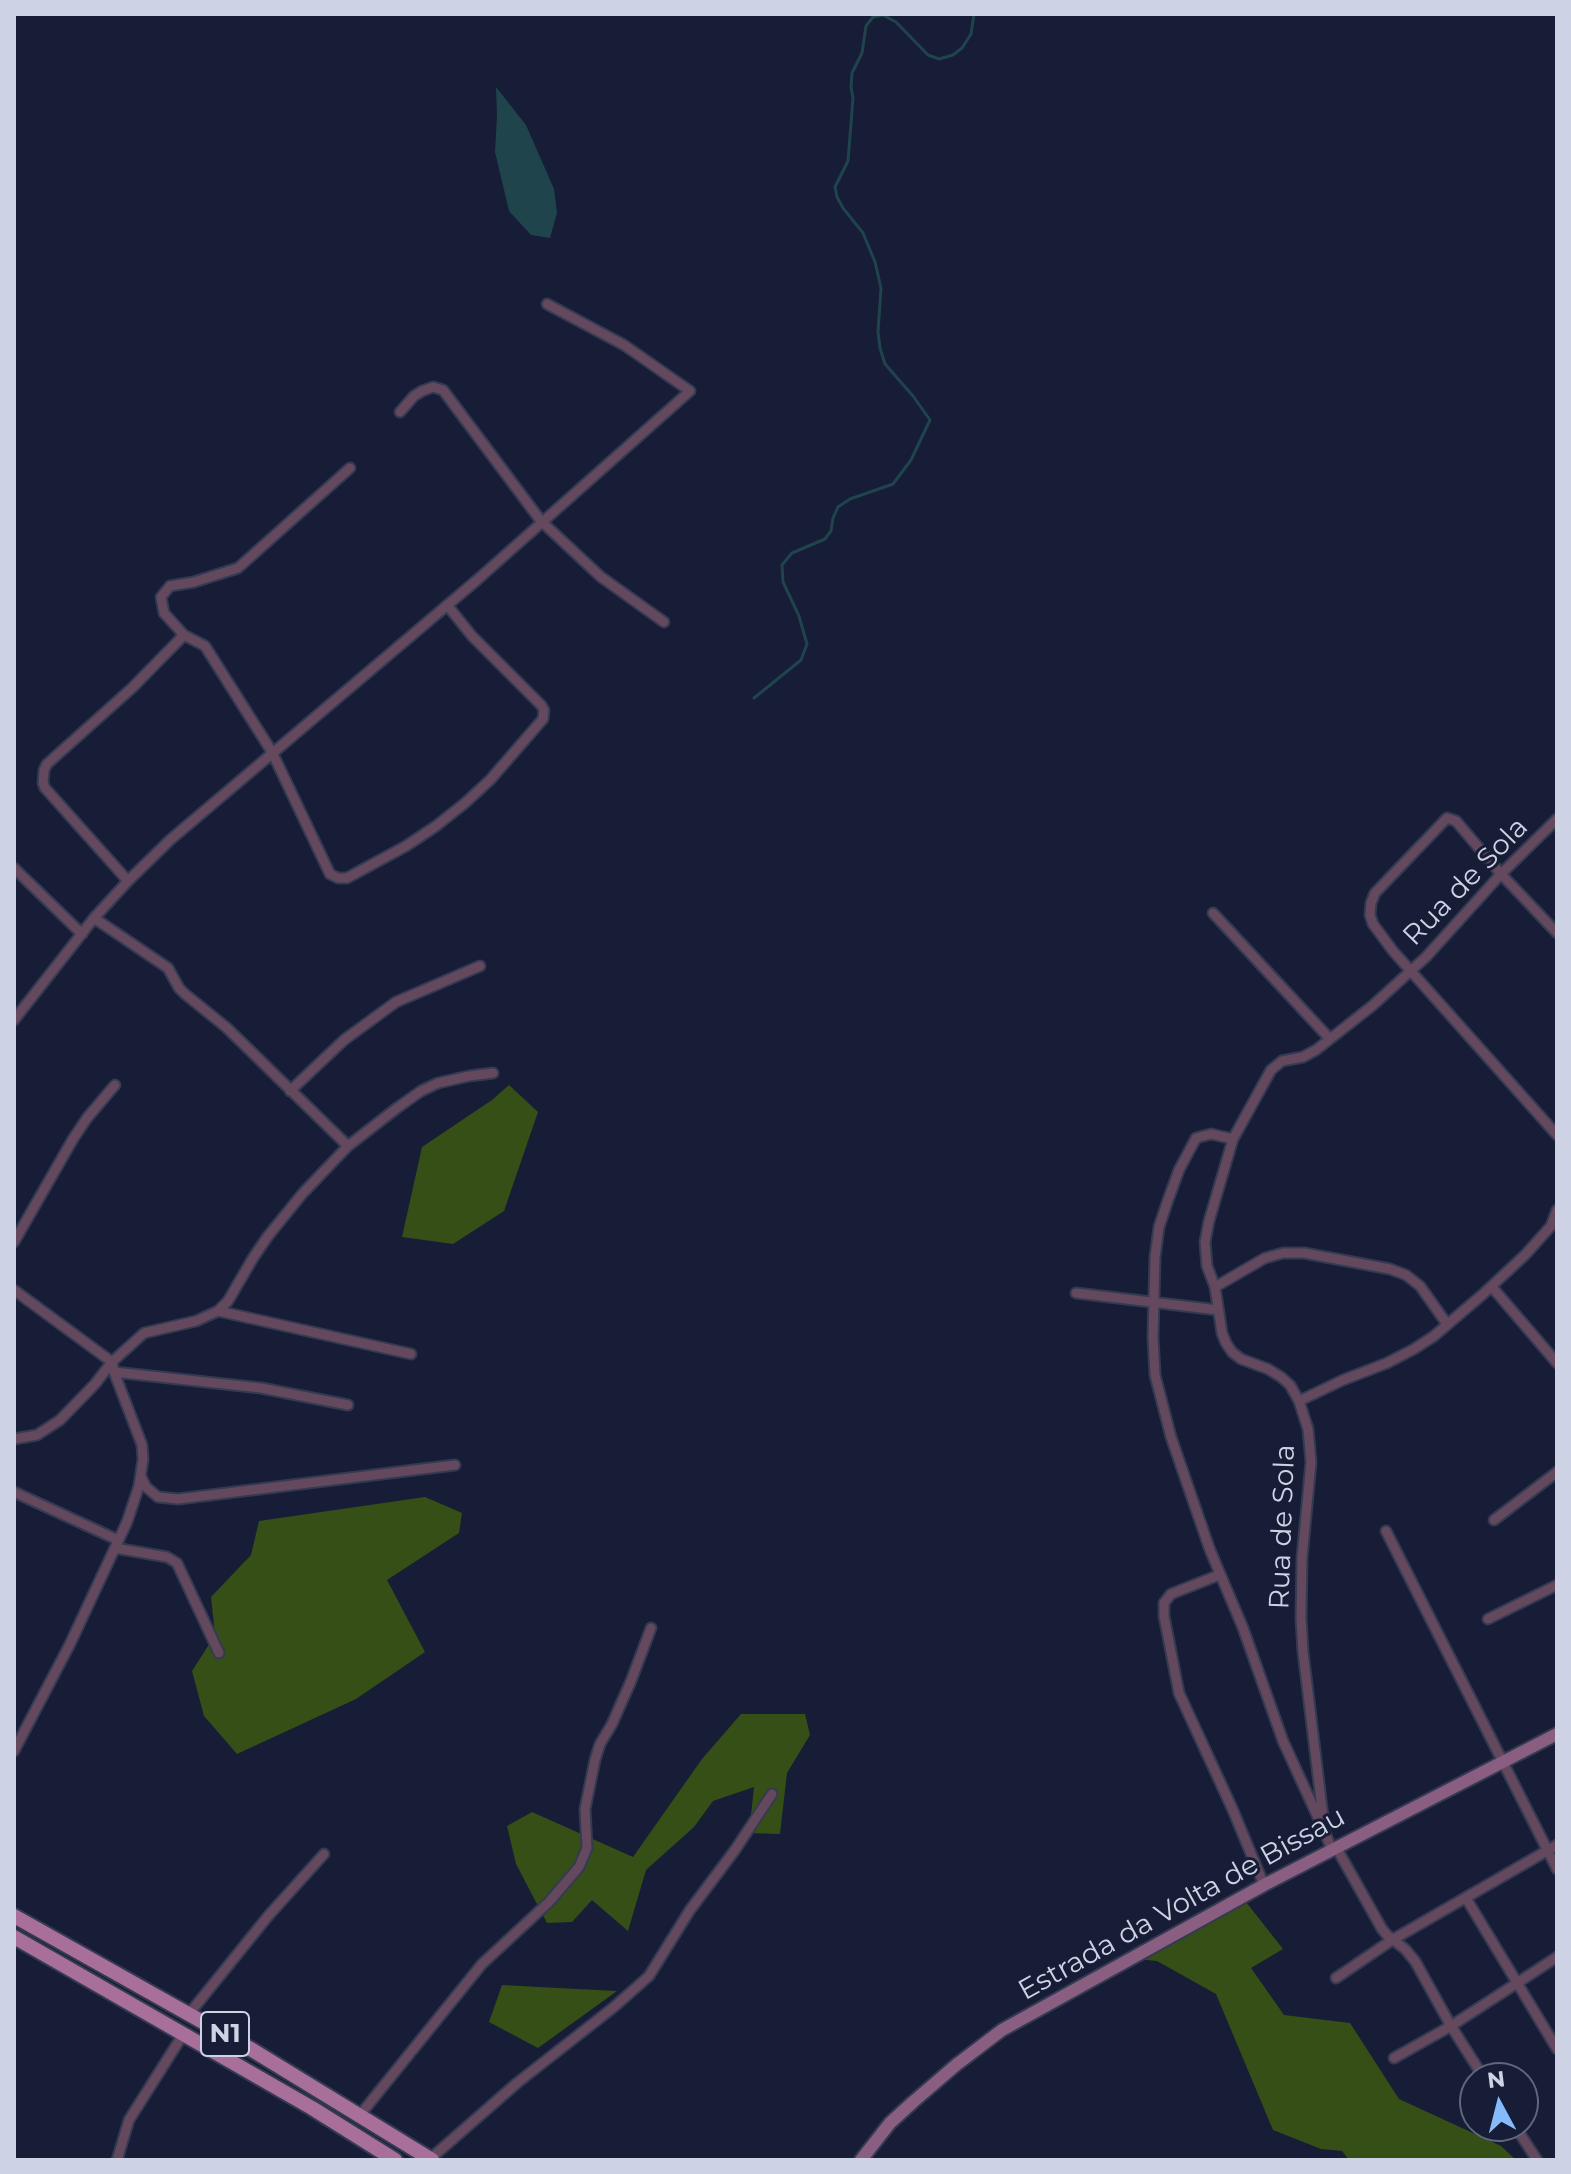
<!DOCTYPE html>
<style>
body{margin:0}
#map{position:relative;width:1571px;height:2174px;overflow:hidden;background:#171d36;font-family:Montserrat,sans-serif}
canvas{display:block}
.frame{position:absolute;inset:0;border:16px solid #cdd3e4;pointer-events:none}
.north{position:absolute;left:1459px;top:2062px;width:80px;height:80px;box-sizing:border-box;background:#171d36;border:2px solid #60667c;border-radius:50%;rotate:353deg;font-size:22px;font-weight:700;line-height:32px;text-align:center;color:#cdd3e4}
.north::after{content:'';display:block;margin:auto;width:28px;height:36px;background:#86bbfb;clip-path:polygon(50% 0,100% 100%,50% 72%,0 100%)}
</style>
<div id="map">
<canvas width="1571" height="2174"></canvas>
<div class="frame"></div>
<div class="north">N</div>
</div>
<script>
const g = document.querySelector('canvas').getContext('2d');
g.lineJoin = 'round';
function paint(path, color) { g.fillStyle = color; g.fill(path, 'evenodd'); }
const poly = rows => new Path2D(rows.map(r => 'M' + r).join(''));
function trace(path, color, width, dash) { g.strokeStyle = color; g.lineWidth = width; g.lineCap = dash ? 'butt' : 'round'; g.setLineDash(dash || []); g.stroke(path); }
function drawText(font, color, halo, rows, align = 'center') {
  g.font = font + ' Montserrat,sans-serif'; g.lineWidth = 6; g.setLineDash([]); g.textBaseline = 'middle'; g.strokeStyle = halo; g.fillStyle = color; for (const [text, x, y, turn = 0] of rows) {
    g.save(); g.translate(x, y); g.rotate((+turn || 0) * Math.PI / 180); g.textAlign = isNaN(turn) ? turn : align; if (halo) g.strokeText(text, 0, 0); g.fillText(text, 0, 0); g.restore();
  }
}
paint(poly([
 [509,1085,538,1112,504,1211,453,1244,402,1237,422,1147,492,1100],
 [425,1497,462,1513,459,1533,387,1580,425,1652,356,1699,237,1754,204,1716,192,1671,215,1635,211,1597,251,1555,259,1521],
 [741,1714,805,1714,810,1735,787,1773,780,1834,749,1833,754,1787,713,1801,694,1827,646,1870,628,1931,592,1900,572,1922,547,1923,516,1864,507,1826,532,1812,633,1857,702,1759],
 [1246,1902,1283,1949,1251,1968,1284,2015,1350,2023,1399,2099,1501,2146,1516,2160,1349,2160,1342,2151,1321,2149,1273,2130,1216,1994,1157,1961,1137,1959],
 [502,1985,558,1988,617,1991,538,2048,489,2022]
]), '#354f17');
paint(poly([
 [496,87,526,125,554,189,557,213,550,238,531,235,509,211,495,152,497,115]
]), '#1f444b');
trace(poly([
 [754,698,801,660,807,644,799,616,783,582,782,565,792,553,825,539,831,531,833,518,838,507,850,499,893,484,911,460,930,420,913,396,885,364,880,348,878,332,881,288,875,262,863,233,843,208,837,197,835,187,848,161,853,98,851,87,852,73,862,53,866,26,873,17,883,15,896,22,928,55,939,59,953,55,962,48,971,34,974,14]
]), '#1f444b', 3);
const street = poly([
 [400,412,414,396,422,391,433,387,443,390,541,521,601,577,664,622],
 [350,468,238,568,194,582,170,586,161,597,164,613,184,635,205,646,272,752,330,874,338,878,347,878,406,846,436,826,465,803,490,780,543,719,544,710,541,705,472,636,447,605],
 [14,868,82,934],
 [128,881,45,788,43,783,44,770,47,764,132,688,184,635],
 [1213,913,1330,1039],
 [94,918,168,968,179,988,185,994,227,1028,348,1146],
 [1557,933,1501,874,1456,821,1447,818,1375,893,1371,903,1370,915,1373,924,1393,951,1557,1135],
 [14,1020,94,918,128,881,170,840,477,580,690,391,624,345,547,304],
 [290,1091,344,1040,396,1002,480,966],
 [1233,1139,1211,1134,1196,1138,1179,1170,1168,1200,1159,1227,1155,1257,1153,1337,1155,1375,1171,1437,1210,1550,1243,1628,1283,1741,1322,1826],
 [14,1242,73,1139,87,1118,115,1085],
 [1215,1287,1265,1258,1283,1253,1304,1253,1390,1269,1406,1275,1420,1286,1447,1324],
 [1492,1287,1557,1363],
 [14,1290,112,1362,114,1372,142,1445,143,1459,139,1486,127,1522,70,1644,14,1751],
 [1076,1293,1218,1310],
 [218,1311,411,1354],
 [114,1372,261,1388,348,1405],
 [1299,1401,1343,1380,1387,1363,1414,1349,1434,1336,1482,1295,1525,1255,1551,1226,1557,1210],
 [14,1439,37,1435,60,1420,95,1384,112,1362,144,1333,196,1321,218,1311,228,1301,253,1258,268,1236,303,1193,348,1146,397,1108,421,1091,438,1083,469,1076,493,1073],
 [141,1477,146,1487,158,1497,178,1499,455,1465],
 [14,1492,118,1540],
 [1494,1520,1557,1472],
 [1386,1531,1557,1869],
 [115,1548,167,1557,177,1563,219,1653],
 [1219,1575,1171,1594,1164,1603,1164,1616,1179,1693,1232,1808,1264,1885],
 [1488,1619,1557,1585],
 [1336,1847,1382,1929,1387,1935,1405,1949,1415,1961,1451,2026,1484,2078],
 [1332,1850,1325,1833,1303,1652,1301,1618,1302,1558,1311,1462,1308,1429,1299,1401,1290,1385,1281,1377,1268,1369,1241,1359,1232,1352,1226,1343,1222,1333,1215,1287,1207,1266,1205,1242,1209,1221,1233,1139,1271,1070,1282,1061,1303,1057,1316,1050,1372,1006,1426,957,1501,874,1557,819],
 [1466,1898,1557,2049],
 [1336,1978,1392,1940,1557,1845],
 [189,2014,269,1915,324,1854],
 [1394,2058,1451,2026,1557,1957],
 [360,2115,482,1964,549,1902,579,1867,587,1848,585,1809,595,1760,600,1744,612,1724,631,1681,651,1628],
 [1515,2126,1537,2160],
 [430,2159,517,2083,614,2007,649,1976,690,1910,735,1850,772,1794],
 [117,2160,129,2120,184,2033]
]);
const secondary = poly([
 [861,2160,890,2123,913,2102,956,2065,1002,2030,1264,1885,1557,1734]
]);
const primary = poly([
 [14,1916,249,2048,432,2160],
 [14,1937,312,2108,395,2160]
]);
trace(street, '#343a52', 13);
trace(secondary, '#343a52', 16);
trace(primary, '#343a52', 18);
trace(street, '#64485d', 9);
trace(secondary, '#8a5e80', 12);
trace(primary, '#a86f9b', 14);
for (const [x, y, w] of [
 [225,2034,48]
]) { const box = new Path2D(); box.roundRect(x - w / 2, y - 22, w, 44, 6); g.fillStyle = '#171d36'; g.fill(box); trace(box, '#cdd3e4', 2); }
drawText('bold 26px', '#cdd3e4', null, [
 ["N1",225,2034]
]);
drawText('28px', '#cdd3e4', '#171d36', [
 ["Rua de Sola",1466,882,-46],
 ["Rua de Sola",1283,1527,-88],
 ["Estrada da Volta de Bissau",1182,1904,-29]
]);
</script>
